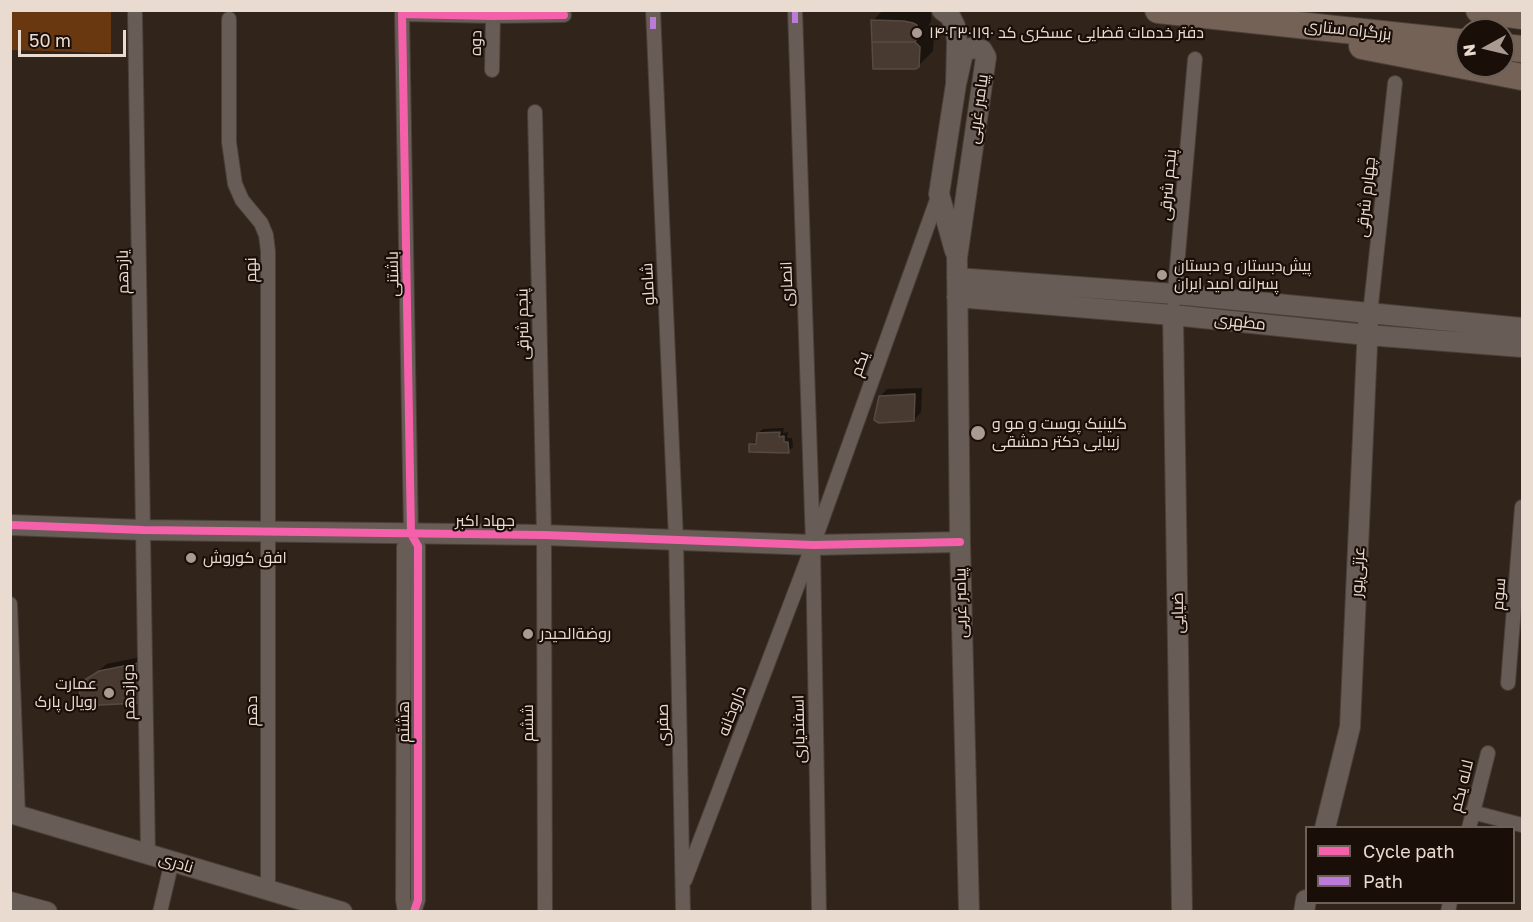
<!DOCTYPE html>
<meta charset="utf-8">
<style>
body{margin:0}
#map{position:relative;width:1533px;height:922px;overflow:hidden;background:#31241b;font-family:"Golos Text",sans-serif}
canvas{display:block}
.frame{position:absolute;inset:0;border:12px solid #eadbd1;pointer-events:none}
.legend{position:absolute;left:1305px;top:826px;width:210px;height:78px;box-sizing:border-box;background:#190e08;border:2px solid #6d6058;margin:0;padding:8px 10px;list-style:none;font-size:18px;color:#eadbd1}
.legend li{display:flex;align-items:center;gap:12px;height:30px}
.legend b{width:30px;border:2px solid #6d6058}
.north{position:absolute;left:1455px;top:18px;width:60px;height:60px;box-sizing:border-box;background:#190e08;border:2px solid #6d6058;border-radius:50%;rotate:262deg;font-size:16px;font-weight:700;line-height:24px;text-align:center;color:#eadbd1}
.north::after{content:'';display:block;margin:auto;width:21px;height:27px;background:#a99b91;clip-path:polygon(50% 0,100% 100%,50% 72%,0 100%)}
.scale{position:absolute;left:18px;top:30px;width:108px;height:27px;box-sizing:border-box;border:3px solid #eadbd1;border-top:0;padding-left:8px;font-size:18px;line-height:21px;white-space:nowrap;color:#eadbd1;-webkit-text-stroke:4px #190e08;paint-order:stroke}
</style>
<div id="map">
<canvas width="1533" height="922"></canvas>
<div class="frame"></div>
<ul class="legend">
<li><b style="height:8px;background:#f560ab"></b>Cycle path</li>
<li><b style="height:8px;background:#bd7bd9"></b>Path</li>
</ul>
<div class="north">N</div>
<div class="scale">50 m</div>
</div>
<script>
const g = document.querySelector('canvas').getContext('2d');
g.lineJoin = 'round';
function paint(path, color) { g.fillStyle = color; g.fill(path, 'evenodd'); }
const poly = rows => new Path2D(rows.map(r => 'M' + r).join(''));
function trace(path, color, width, dash) { g.strokeStyle = color; g.lineWidth = width; g.lineCap = dash ? 'butt' : 'round'; g.setLineDash(dash || []); g.stroke(path); }
function drawText(font, color, halo, rows, align = 'center') {
  g.font = font + ' "Golos Text",Cairo,sans-serif'; g.lineWidth = 4.5; g.setLineDash([]); g.textBaseline = 'middle'; g.strokeStyle = halo; g.fillStyle = color; for (const [text, x, y, turn = 0] of rows) {
    g.save(); g.translate(x, y); g.rotate((+turn || 0) * Math.PI / 180); g.textAlign = isNaN(turn) ? turn : align; if (halo) g.strokeText(text, 0, 0); g.fillText(text, 0, 0); g.restore();
  }
}
paint(poly([
 [11,10,111,11,111,53,11,50]
]), '#693811');
paint(poly([
 [883,10,931,11,931,21,928,27,934,33,933,51,918,66,873,21],
 [922,388,921,412,914,420,880,397,887,389],
 [784,428,783,433,788,432,787,438,792,438,793,447,788,451,751,444,758,440,758,433,763,429],
 [146,656,146,694,81,684,107,664]
]), '#0007');
const building = poly([
 [871,20,904,21,913,23,917,25,917,37,915,42,872,42,871,20],
 [872,42,915,42,920,47,919,67,916,69,873,69,872,42],
 [915,394,914,421,879,423,874,420,879,396,915,394],
 [780,432,779,437,784,436,784,442,788,442,789,453,749,452,749,444,756,444,757,433,780,432],
 [139,663,139,703,100,705,79,710,80,683,99,671,139,663]
]);
paint(building, '#483a30');
trace(building, '#564b44', 1.5);
const street = poly([
 [653,10,676,539,683,912],
 [795,10,813,545,819,912],
 [135,14,148,854],
 [229,19,229,142,235,184,242,200,261,223,266,235,268,251,268,890],
 [492,70,493,16],
 [535,112,544,535,545,912],
 [1174,301,1195,59],
 [1370,314,1395,83],
 [10,604,18,815],
 [1508,683,1522,507],
 [1472,812,1522,825],
 [1469,828,1488,753],
 [685,880,813,545,939,194],
 [160,912,172,861],
 [405,912,403,900,404,547,411,534],
 [414,912,418,900,418,546,411,534,402,14,493,16,564,15],
 [1448,912,1450,902]
]);
const secondary = poly([
 [942,10,950,16,955,26,957,41,956,84,939,194,955,251],
 [956,84,963,53,971,48,982,50,986,57,957,258,960,542,969,912],
 [957,278,1175,294,1522,328],
 [957,297,1173,315,1367,335,1522,347],
 [1173,315,1182,912],
 [10,525,143,530,544,535,813,545,960,542],
 [10,813,342,912],
 [1325,828,1350,727,1368,324],
 [10,902,47,912],
 [1304,912,1306,900]
]);
const highway = poly([
 [1158,10,1467,43],
 [1479,10,1522,16],
 [1362,46,1522,77],
 [1503,47,1522,49]
]);
trace(street, '#4a3f38', 16);
trace(secondary, '#4a3f38', 22);
trace(highway, '#4a3f38', 28);
trace(street, '#675c56', 14);
trace(secondary, '#675c56', 20);
trace(highway, '#736255', 26);
trace(poly([
 [795,23,795,10],
 [653,29,653,10]
]), '#bd7bd9', 6, [12, 6]);
trace(poly([
 [10,525,143,530,544,535,813,545,960,542],
 [414,912,418,900,418,546,411,534,402,14,493,16,564,15]
]), '#f560ab', 8);
for (const [x, y, r, color] of [
 [917,33,6,"#a99b91"],
 [1162,275,6,"#a99b91"],
 [978,433,8,"#a99b91"],
 [191,558,6,"#a99b91"],
 [528,634,6,"#a99b91"],
 [109,693,6,"#a99b91"]
]) { const dot = new Path2D(); dot.arc(x, y, r, 0, 2 * Math.PI); g.fillStyle = color; g.fill(dot); trace(dot, '#190e08', 2); }
drawText('16px', '#eadbd1', '#190e08', [
 ["بزرگراه ستاری",1348,30,6],
 ["دوه",476,43,-89],
 ["پیامبر غربی",978,109,-82],
 ["پنجم شرقی",1168,185,-85],
 ["چهارم شرقی",1366,197,-84],
 ["نهم",251,270,-91],
 ["یازدهم",123,272,-91],
 ["باشتنی",393,274,-91],
 ["شاملو",648,284,-93],
 ["انصاری",787,284,-92],
 ["مطهری",1240,322,6],
 ["پنجم شرقی",523,324,-91],
 ["یکم",860,364,-70],
 ["جهاد اکبر",485,521],
 ["عزتی‌پور",1358,572,-87],
 ["سوم",1499,594,-85],
 ["پیامبر غربی",961,603,-91],
 ["ضیایی",1178,613,-91],
 ["دوازدهم",129,692,-91],
 ["دهم",252,711,-90],
 ["داروخانه",732,711,-69],
 ["هشتم",404,722,-90],
 ["ششم",528,723,-90],
 ["صفری",663,725,-91],
 ["اسفندیاری",799,729,-91],
 ["لاله یکم",1462,786,-76],
 ["نادری",176,863,17]
]);
drawText('16px', '#eadbd1', '#190e08', [
 ["دفتر خدمات قضایی عسکری کد ۱۴۰۲۳۰۱۱۹۰",929,33],
 ["پیش‌دبستان و دبستان",1174,266],
 ["پسرانه امید ایران",1174,284],
 ["کلینیک پوست و مو و",992,424],
 ["زیبایی دکتر دمشقی",992,442],
 ["افق کوروش",203,558],
 ["روضةالحیدر",540,634],
 ["عمارت",97,684,"right"],
 ["رویال پارک",97,702,"right"]
], 'left');
</script>
